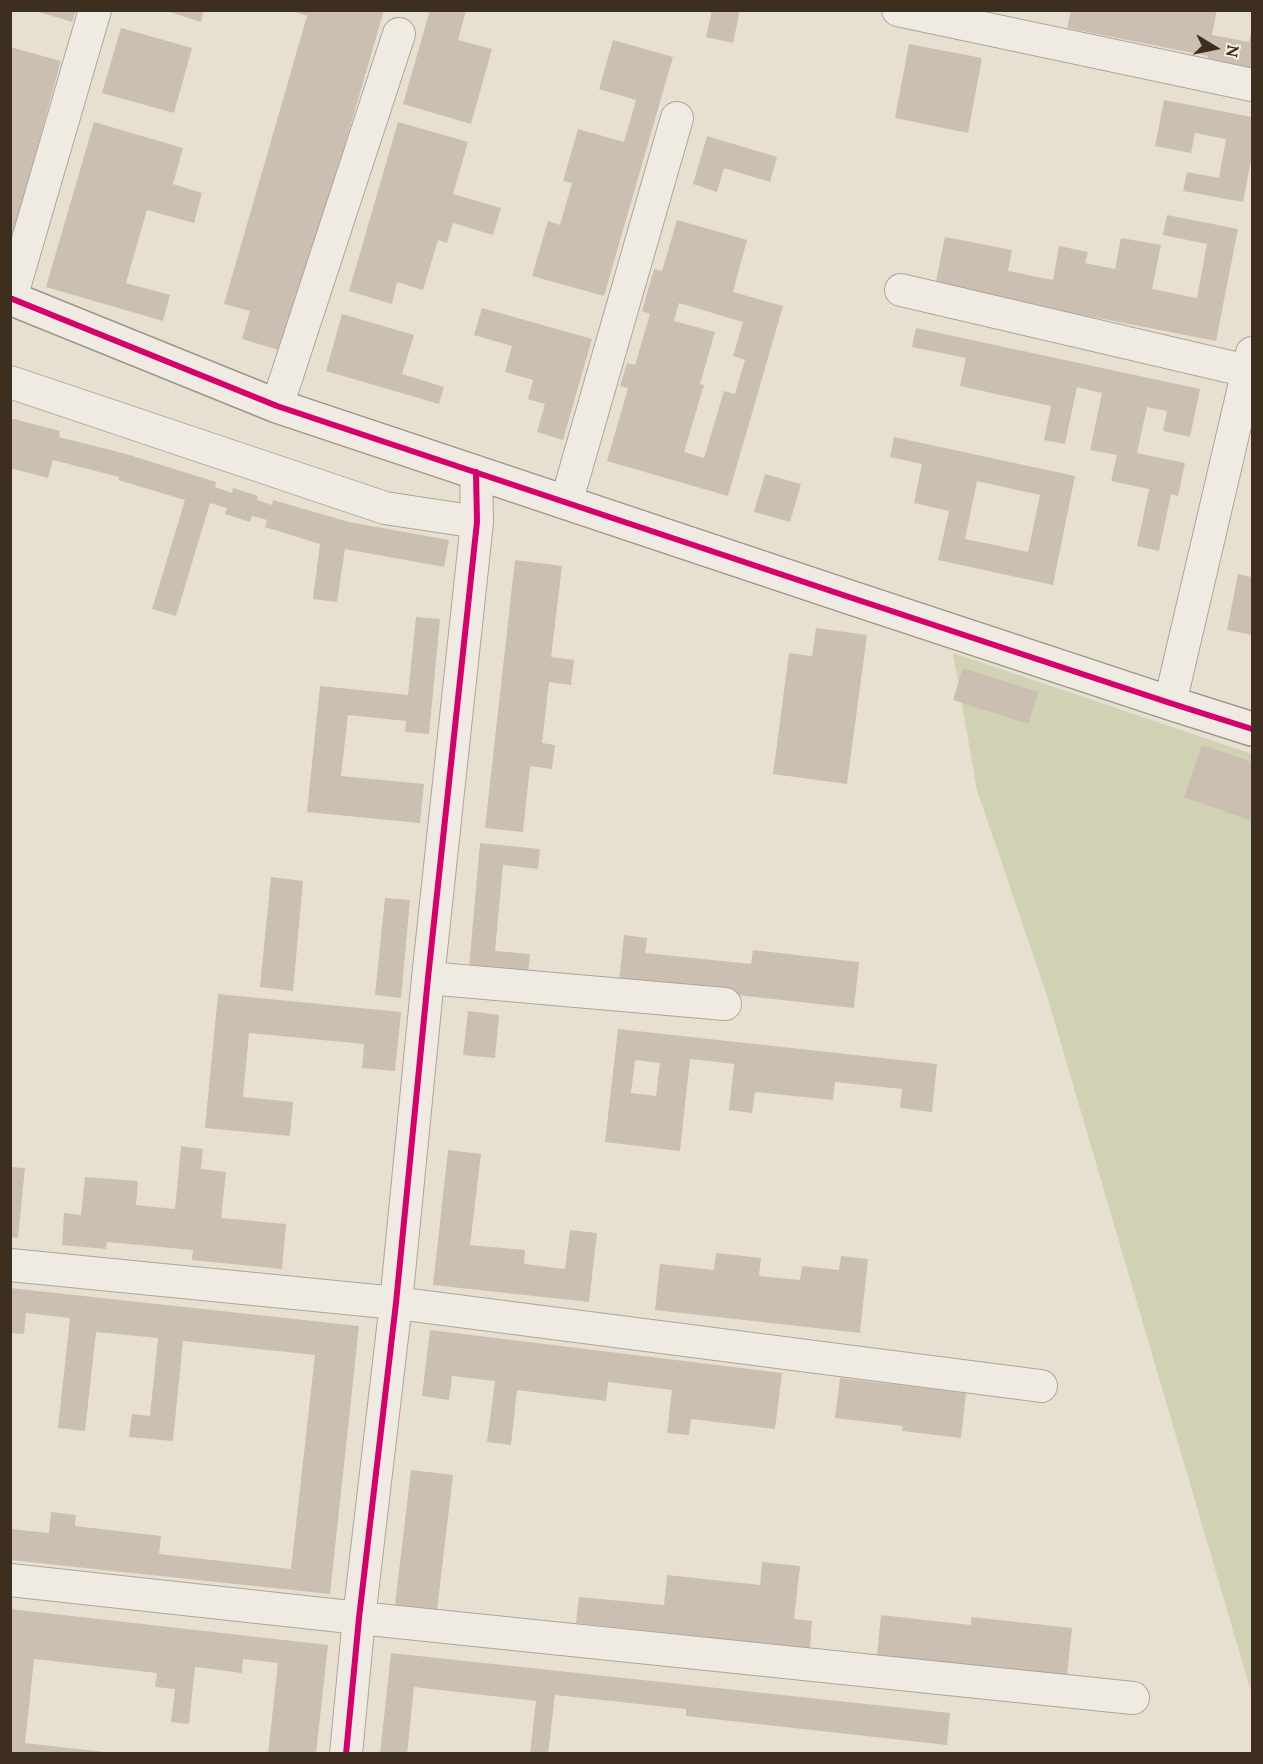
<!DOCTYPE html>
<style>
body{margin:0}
#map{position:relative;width:1263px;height:1764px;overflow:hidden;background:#e7e0d1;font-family:Lora,serif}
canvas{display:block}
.frame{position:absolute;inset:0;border:12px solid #3d2e20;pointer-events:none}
.north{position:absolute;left:1185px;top:18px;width:60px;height:60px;-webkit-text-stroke:4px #f7eed8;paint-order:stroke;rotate:100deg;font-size:16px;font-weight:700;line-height:24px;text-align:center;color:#3d2e20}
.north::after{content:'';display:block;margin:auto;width:21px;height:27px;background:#3d2e20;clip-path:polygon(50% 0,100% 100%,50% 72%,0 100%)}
</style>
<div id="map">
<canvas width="1263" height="1764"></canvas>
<div class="frame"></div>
<div class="north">N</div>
</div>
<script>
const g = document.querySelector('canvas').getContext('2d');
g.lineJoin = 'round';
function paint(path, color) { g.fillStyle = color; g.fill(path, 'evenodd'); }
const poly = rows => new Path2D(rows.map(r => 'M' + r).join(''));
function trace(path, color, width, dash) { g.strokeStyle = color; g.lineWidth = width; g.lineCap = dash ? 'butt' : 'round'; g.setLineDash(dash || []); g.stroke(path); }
paint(poly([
 [953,653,1252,754,1252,1695,1047,996,977,790]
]), '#d1d1b3');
paint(poly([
 [33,10,76,10,72,22],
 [164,10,204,10,201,22],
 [296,10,384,10,285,352,242,339,250,311,224,304,307,16,296,12],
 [430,10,466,10,458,40,492,49,471,124,403,104],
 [712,10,740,10,733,43,706,37],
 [1071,10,1217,10,1212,35,1249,42,1252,28,1252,68,1208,59,1208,56,1067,28],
 [121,28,192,48,174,113,102,93],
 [613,40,673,57,604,296,532,276,548,221,560,225,572,183,563,181,578,129,624,142,636,100,599,89],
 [909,44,982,58,968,133,895,118],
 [10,47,61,61,11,243,10,242],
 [1164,100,1252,117,1252,155,1243,202,1183,191,1187,172,1219,178,1226,139,1195,133,1191,153,1155,146],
 [94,122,183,148,173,184,202,193,194,223,147,210,126,283,170,295,163,321,46,287],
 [398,122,468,142,453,194,501,208,493,235,453,223,447,243,438,240,423,290,397,282,392,304,349,291],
 [707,136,777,157,770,182,724,168,717,192,693,184],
 [1167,215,1238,229,1216,341,935,286,945,237,1012,250,1008,271,1053,280,1059,246,1088,252,1085,263,1115,269,1121,238,1161,245,1152,289,1197,298,1207,244,1163,235],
 [677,220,747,240,733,292,783,306,728,496,607,461,628,388,620,386,627,363,635,365,650,314,642,311,654,269,662,271],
 [679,303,743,322,733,356,745,360,735,394,724,391,704,458,684,452,704,385,700,384,715,332,674,321],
 [482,308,592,339,563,440,537,432,545,404,528,399,533,380,505,372,512,346,474,335],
 [342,314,414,335,402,374,444,387,439,404,326,371],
 [916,328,1200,389,1190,437,1163,431,1167,411,1147,407,1137,453,1185,463,1178,496,1171,494,1159,551,1137,546,1149,489,1111,481,1117,455,1090,450,1102,393,1077,387,1065,444,1044,440,1051,406,960,386,966,358,912,347],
 [10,418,60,431,59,437,126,454,216,482,215,487,232,493,233,488,258,496,257,500,272,505,273,500,349,522,449,540,444,567,345,549,337,602,313,599,320,544,265,527,267,520,252,516,250,522,225,514,227,508,210,503,176,616,152,609,185,500,118,480,119,477,53,460,48,478,10,468],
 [894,437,1075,476,1053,585,938,560,949,511,914,503,922,464,890,457],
 [977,481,1040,495,1028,552,965,539],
 [765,474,801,484,790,522,754,512],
 [515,560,562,566,551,657,574,660,571,685,549,682,542,743,555,745,552,769,530,766,523,832,485,828],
 [1238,574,1252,577,1252,635,1227,630],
 [416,617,440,619,429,734,405,732,406,721,348,715,341,776,424,784,420,823,307,812,320,686,408,695],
 [816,628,867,635,847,784,773,774,789,653,812,656],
 [963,668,1039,692,1028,724,953,700],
 [1202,745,1252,762,1252,821,1184,797],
 [480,843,540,849,538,869,503,865,495,951,530,954,528,974,469,968],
 [271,877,303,881,293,991,260,987],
 [385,898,410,900,401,998,375,995],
 [624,935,647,938,645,953,751,964,753,950,859,962,854,1008,619,982],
 [218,994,401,1012,395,1071,362,1068,364,1044,249,1033,243,1097,293,1102,290,1136,205,1128],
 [468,1011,499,1015,495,1058,463,1055],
 [618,1029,937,1064,932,1112,900,1108,902,1089,835,1082,833,1100,755,1092,752,1113,729,1110,734,1064,690,1059,680,1151,605,1142],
 [635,1060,660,1063,656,1096,631,1093],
 [181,1146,203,1149,201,1169,226,1172,221,1218,286,1224,282,1269,192,1260,193,1250,107,1242,106,1249,62,1245,64,1213,81,1215,85,1177,138,1181,136,1205,175,1209],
 [448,1150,481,1154,470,1245,525,1250,524,1264,565,1269,570,1230,597,1233,589,1302,433,1285],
 [10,1167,25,1168,18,1238,10,1237],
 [716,1253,761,1258,759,1276,800,1280,802,1266,839,1270,841,1256,868,1259,860,1333,655,1310,660,1264,714,1270],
 [10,1288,359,1326,330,1594,10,1560,10,1529,49,1533,51,1512,76,1515,75,1526,161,1536,159,1554,291,1569,315,1355,183,1341,173,1441,129,1437,132,1414,150,1416,158,1338,96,1332,85,1431,58,1428,70,1318,26,1313,24,1334,10,1333],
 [430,1330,782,1373,775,1429,691,1419,689,1435,667,1433,672,1390,608,1382,606,1401,517,1390,511,1445,487,1442,495,1381,452,1376,449,1400,422,1396],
 [840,1378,966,1393,961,1438,902,1431,903,1426,835,1418],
 [411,1470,453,1475,437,1610,395,1605],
 [762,1562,800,1566,794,1619,812,1621,810,1648,576,1623,579,1597,664,1605,667,1575,760,1585],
 [10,1609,328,1645,316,1754,268,1754,278,1663,243,1659,242,1673,195,1667,189,1724,171,1722,175,1689,155,1687,157,1673,34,1659,25,1743,105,1752,105,1754,10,1754],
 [881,1615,971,1625,971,1617,1072,1628,1067,1676,877,1656],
 [391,1653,950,1713,947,1745,686,1716,686,1709,555,1695,548,1754,530,1754,536,1701,414,1687,407,1754,380,1754]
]), '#cbbfb2');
const street = poly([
 [898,10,1252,85],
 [901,290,1252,372],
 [11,298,95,10],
 [10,382,385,508,477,522],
 [277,406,399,34],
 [566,503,677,118],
 [1170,703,1252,353],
 [428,978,725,1004],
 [10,1265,396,1303,1041,1386],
 [10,1580,359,1618,1133,1698],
 [346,1754,359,1618,396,1303,428,978,477,522,476,472]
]);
const secondary = poly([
 [10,298,277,406,846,596,1170,703,1252,729]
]);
trace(street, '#ada599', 34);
trace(secondary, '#9c958a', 36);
trace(street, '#efebe3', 32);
trace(secondary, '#efebe3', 33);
trace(poly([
 [10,298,277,406,846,596,1170,703,1252,729],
 [346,1754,359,1618,396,1303,428,978,477,522,476,472]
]), '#d6006c', 6);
</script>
